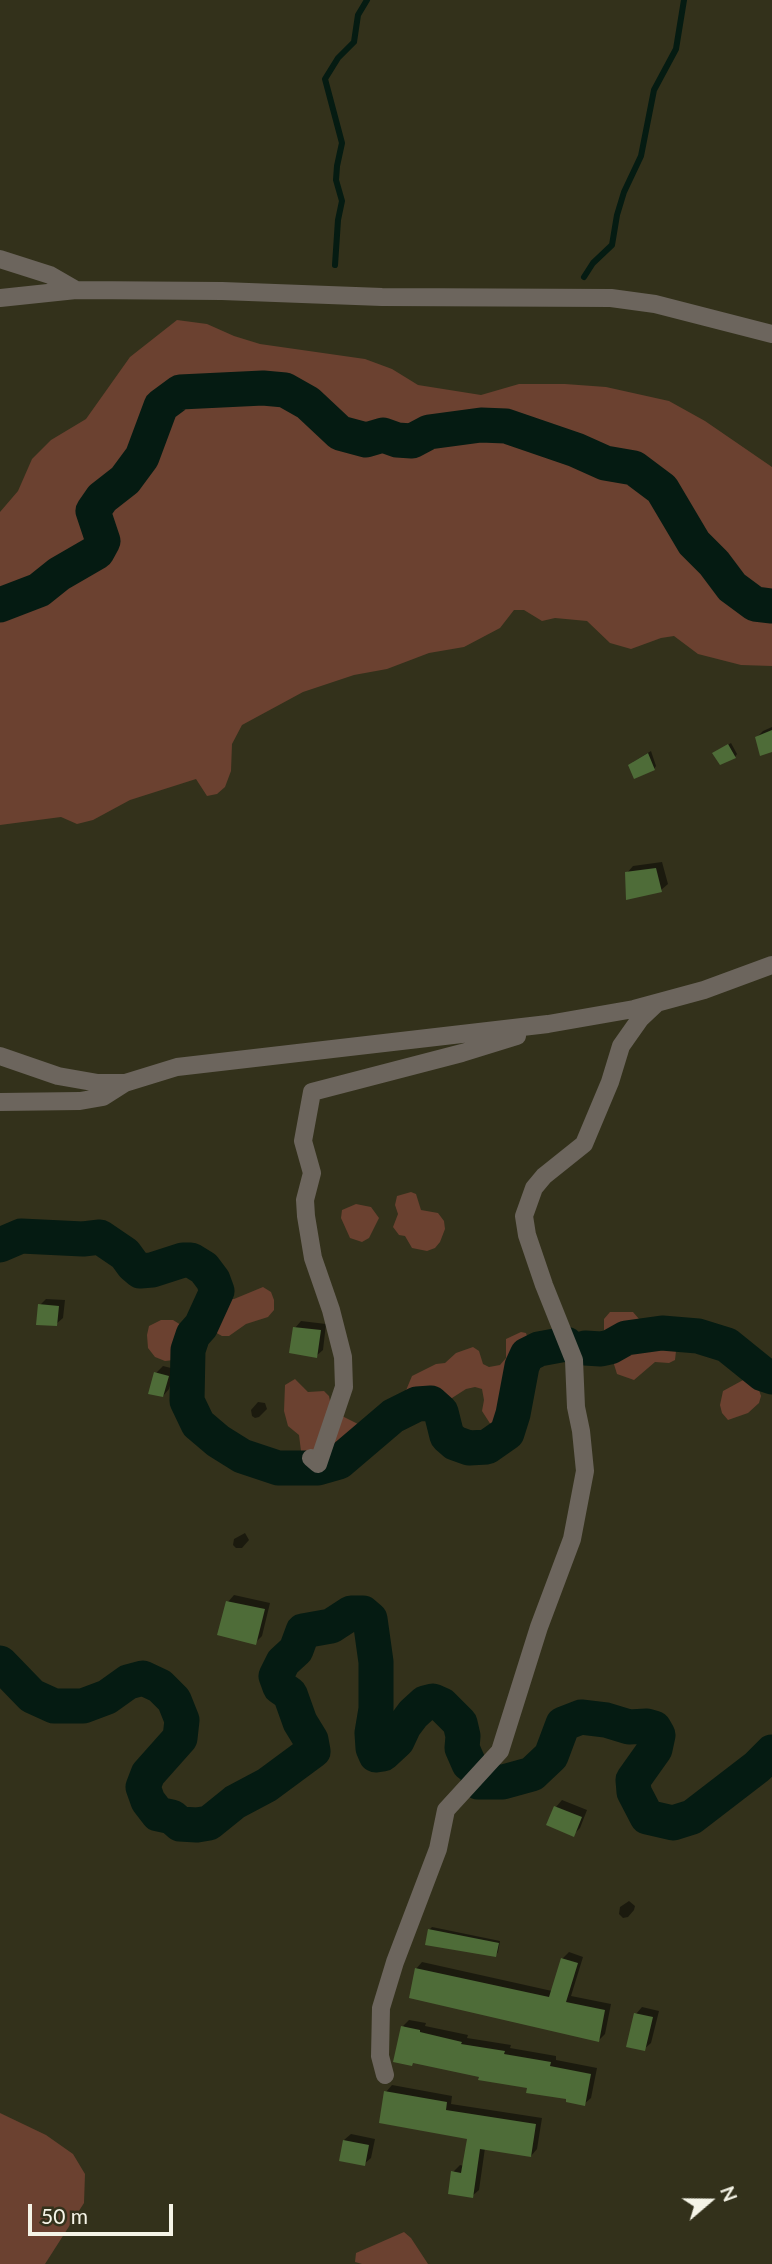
<!DOCTYPE html>
<style>
body{margin:0}
#map{position:relative;width:772px;height:2264px;overflow:hidden;background:#33311b;font-family:Lato,sans-serif}
canvas{display:block}
.north{position:absolute;left:674px;top:2166px;width:70px;height:70px;-webkit-text-stroke:5px #33311b;paint-order:stroke;rotate:70deg;font-size:19px;font-weight:700;line-height:28px;text-align:center;color:#f5f4e7}
.north::after{content:'';display:block;margin:auto;width:24px;height:32px;background:#f5f4e7;clip-path:polygon(50% 0,100% 100%,50% 72%,0 100%)}
.scale{position:absolute;left:28px;top:2204px;width:145px;height:32px;box-sizing:border-box;border:4px solid #f5f4e7;border-top:0;padding-left:9px;font-size:21px;line-height:24px;white-space:nowrap;color:#f5f4e7;-webkit-text-stroke:5px #33311b;paint-order:stroke}
</style>
<div id="map">
<canvas width="772" height="2264"></canvas>
<div class="north">N</div>
<div class="scale">50 m</div>
</div>
<script>
const g = document.querySelector('canvas').getContext('2d');
g.lineJoin = 'round';
function paint(path, color) { g.fillStyle = color; g.fill(path, 'evenodd'); }
const poly = rows => new Path2D(rows.map(r => 'M' + r).join(''));
function trace(path, color, width, dash) { g.strokeStyle = color; g.lineWidth = width; g.lineCap = dash ? 'butt' : 'round'; g.setLineDash(dash || []); g.stroke(path); }
paint(poly([
 [177,320,207,324,234,336,260,344,365,359,392,369,418,385,481,395,519,384,565,384,606,387,669,401,705,421,772,467,772,666,741,665,698,654,674,636,661,638,631,649,610,643,587,621,555,618,542,621,524,610,514,610,500,628,464,647,429,653,387,669,354,675,303,692,242,725,232,744,231,771,225,787,217,794,207,796,196,779,130,800,93,820,77,824,61,817,0,825,0,512,18,491,32,459,51,440,86,419,130,357],
 [411,1192,416,1194,421,1210,438,1213,444,1221,445,1229,440,1242,435,1248,427,1251,412,1248,405,1236,399,1235,393,1227,398,1214,395,1205,397,1196],
 [356,1204,371,1207,379,1218,369,1238,362,1242,350,1238,341,1218,342,1210],
 [263,1287,271,1292,274,1300,274,1310,268,1317,246,1324,229,1336,222,1336,213,1331,207,1323,201,1304,204,1299,234,1299],
 [610,1312,633,1312,639,1319,644,1342,666,1340,671,1342,676,1351,675,1360,669,1363,655,1362,634,1380,617,1374,604,1332,604,1319],
 [161,1320,173,1320,181,1325,185,1333,182,1343,174,1360,165,1361,155,1357,148,1348,147,1335,149,1326],
 [521,1332,526,1333,530,1345,534,1387,522,1415,517,1420,505,1427,491,1425,482,1411,484,1400,482,1389,475,1387,466,1389,424,1416,414,1418,407,1415,402,1400,412,1376,436,1364,445,1363,456,1353,473,1347,479,1351,483,1364,489,1367,500,1365,506,1358,506,1339],
 [295,1379,308,1392,324,1391,329,1396,332,1411,358,1424,360,1430,358,1440,338,1457,318,1464,304,1456,301,1451,299,1435,288,1426,284,1411,285,1385],
 [745,1379,753,1381,758,1387,761,1396,759,1403,748,1413,728,1420,722,1413,720,1405,723,1391],
 [0,2113,46,2135,73,2154,85,2174,84,2203,45,2264,0,2264],
 [404,2232,411,2238,428,2264,362,2264,355,2262,356,2253]
]), '#6b4130');
paint(poly([
 [772,727,772,750,757,737,763,731],
 [731,743,737,754,735,757,717,751],
 [651,751,656,766,654,769,633,762],
 [662,862,668,884,661,890,627,873,633,866],
 [46,1299,65,1300,63,1318,56,1324,40,1305],
 [301,1321,326,1324,323,1350,316,1356,295,1328],
 [163,1366,175,1369,169,1389,163,1396,156,1373],
 [258,1402,265,1403,267,1409,259,1417,255,1418,252,1416,251,1410],
 [245,1533,249,1540,242,1548,236,1548,233,1545,234,1539],
 [234,1595,270,1603,262,1636,255,1643,228,1602],
 [562,1800,587,1810,580,1828,573,1835,549,1824,556,1807],
 [629,1901,635,1906,634,1910,628,1917,623,1918,619,1914,620,1907],
 [432,1927,500,1941,498,1952,496,1955,429,1930],
 [569,1952,583,1957,571,1996,611,2004,605,2034,599,2040,416,1969,422,1962,552,1991,562,1959],
 [642,2007,659,2011,651,2043,644,2049,636,2014],
 [409,2020,426,2023,425,2026,468,2035,467,2038,511,2045,510,2048,556,2056,556,2060,597,2068,591,2098,584,2104,529,2086,481,2076,403,2026],
 [392,2085,452,2096,451,2104,542,2118,537,2149,531,2156,485,2148,479,2190,472,2196,453,2172,460,2165,464,2166,469,2137,386,2092],
 [351,2134,375,2139,371,2158,364,2164,344,2140]
]), '#0007');
trace(poly([
 [335,265,338,220,342,201,336,180,337,166,342,143,325,79,338,58,354,42,358,15,367,0],
 [584,277,593,263,612,245,617,215,624,192,641,156,654,90,676,49,684,0]
]), '#051b12', 6);
trace(poly([
 [0,605,39,590,59,574,97,552,103,541,93,511,102,498,125,480,142,457,161,406,180,392,263,388,285,390,308,403,340,433,366,440,383,435,397,440,412,441,429,432,481,425,506,426,576,450,605,463,634,468,662,489,694,543,714,563,732,587,755,604,772,606],
 [0,1245,21,1236,83,1239,100,1237,125,1254,133,1265,140,1271,152,1270,183,1260,191,1260,204,1268,213,1280,217,1291,201,1326,193,1335,188,1350,187,1401,198,1424,218,1441,242,1456,278,1468,318,1468,339,1462,393,1416,417,1404,431,1403,441,1412,447,1436,455,1443,469,1448,487,1447,507,1433,513,1414,522,1366,527,1355,539,1349,566,1344],
 [585,1348,601,1349,610,1347,626,1338,662,1333,698,1336,727,1345,763,1374,772,1377],
 [0,1663,32,1696,54,1706,83,1706,107,1697,128,1682,143,1678,160,1686,174,1700,182,1720,180,1738,148,1774,143,1787,148,1801,158,1814,172,1817,180,1824,197,1825,209,1823,235,1802,267,1785,313,1751,311,1740,300,1722,290,1694,280,1687,276,1676,283,1662,296,1650,303,1631,331,1626,351,1613,363,1613,370,1619,376,1662,376,1709,372,1733,373,1748,376,1755,383,1754,397,1741,404,1726,413,1714,425,1703,433,1701,442,1705,460,1723,463,1736,462,1748,469,1764],
 [478,1782,503,1782,532,1774,551,1756,563,1724,581,1717,606,1720,629,1727,647,1726,654,1728,658,1735,655,1749,633,1780,634,1792,647,1817,673,1823,692,1817,757,1767,772,1752]
]), '#051b12', 35);
paint(poly([
 [772,730,772,752,760,756,755,737],
 [728,744,736,758,720,765,712,753],
 [648,753,655,770,634,779,628,765],
 [656,868,662,892,626,900,625,872],
 [38,1304,59,1306,57,1326,36,1325],
 [293,1327,321,1330,317,1358,289,1353],
 [154,1372,169,1376,163,1397,148,1394],
 [226,1601,265,1609,256,1645,217,1635],
 [554,1806,582,1817,574,1837,546,1825],
 [428,1929,499,1943,496,1957,425,1945],
 [561,1958,578,1963,566,2002,605,2010,599,2042,409,1998,415,1968,549,1997],
 [634,2013,653,2017,645,2051,626,2047],
 [401,2026,420,2030,420,2032,462,2042,461,2044,505,2051,504,2054,551,2062,550,2066,591,2074,585,2106,566,2102,566,2099,526,2093,527,2088,478,2080,479,2077,413,2063,412,2066,393,2062],
 [384,2091,447,2102,446,2110,536,2124,531,2157,480,2149,473,2198,448,2194,451,2171,461,2173,467,2139,379,2123],
 [343,2140,369,2145,365,2166,339,2161]
]), '#4e6c38');
trace(poly([
 [0,259,50,275,76,290],
 [0,298,76,290,222,291,382,297,611,298,655,304,772,334],
 [0,1056,58,1076,98,1083,125,1083,177,1067,548,1024,634,1009,704,990,772,965],
 [0,1102,80,1101,103,1097,125,1083],
 [311,1458,318,1464,344,1387,343,1357,331,1310,313,1258,306,1216,305,1200,312,1173,303,1141,312,1092,462,1053,517,1036],
 [385,2075,380,2056,381,2008,395,1962,438,1849,446,1810,500,1751,539,1627,572,1539,585,1471,581,1431,576,1407,574,1360,544,1285,527,1235,524,1216,534,1188,544,1176,584,1144,610,1082,621,1046,640,1019,657,1003]
]), '#6c655d', 18);
</script>
